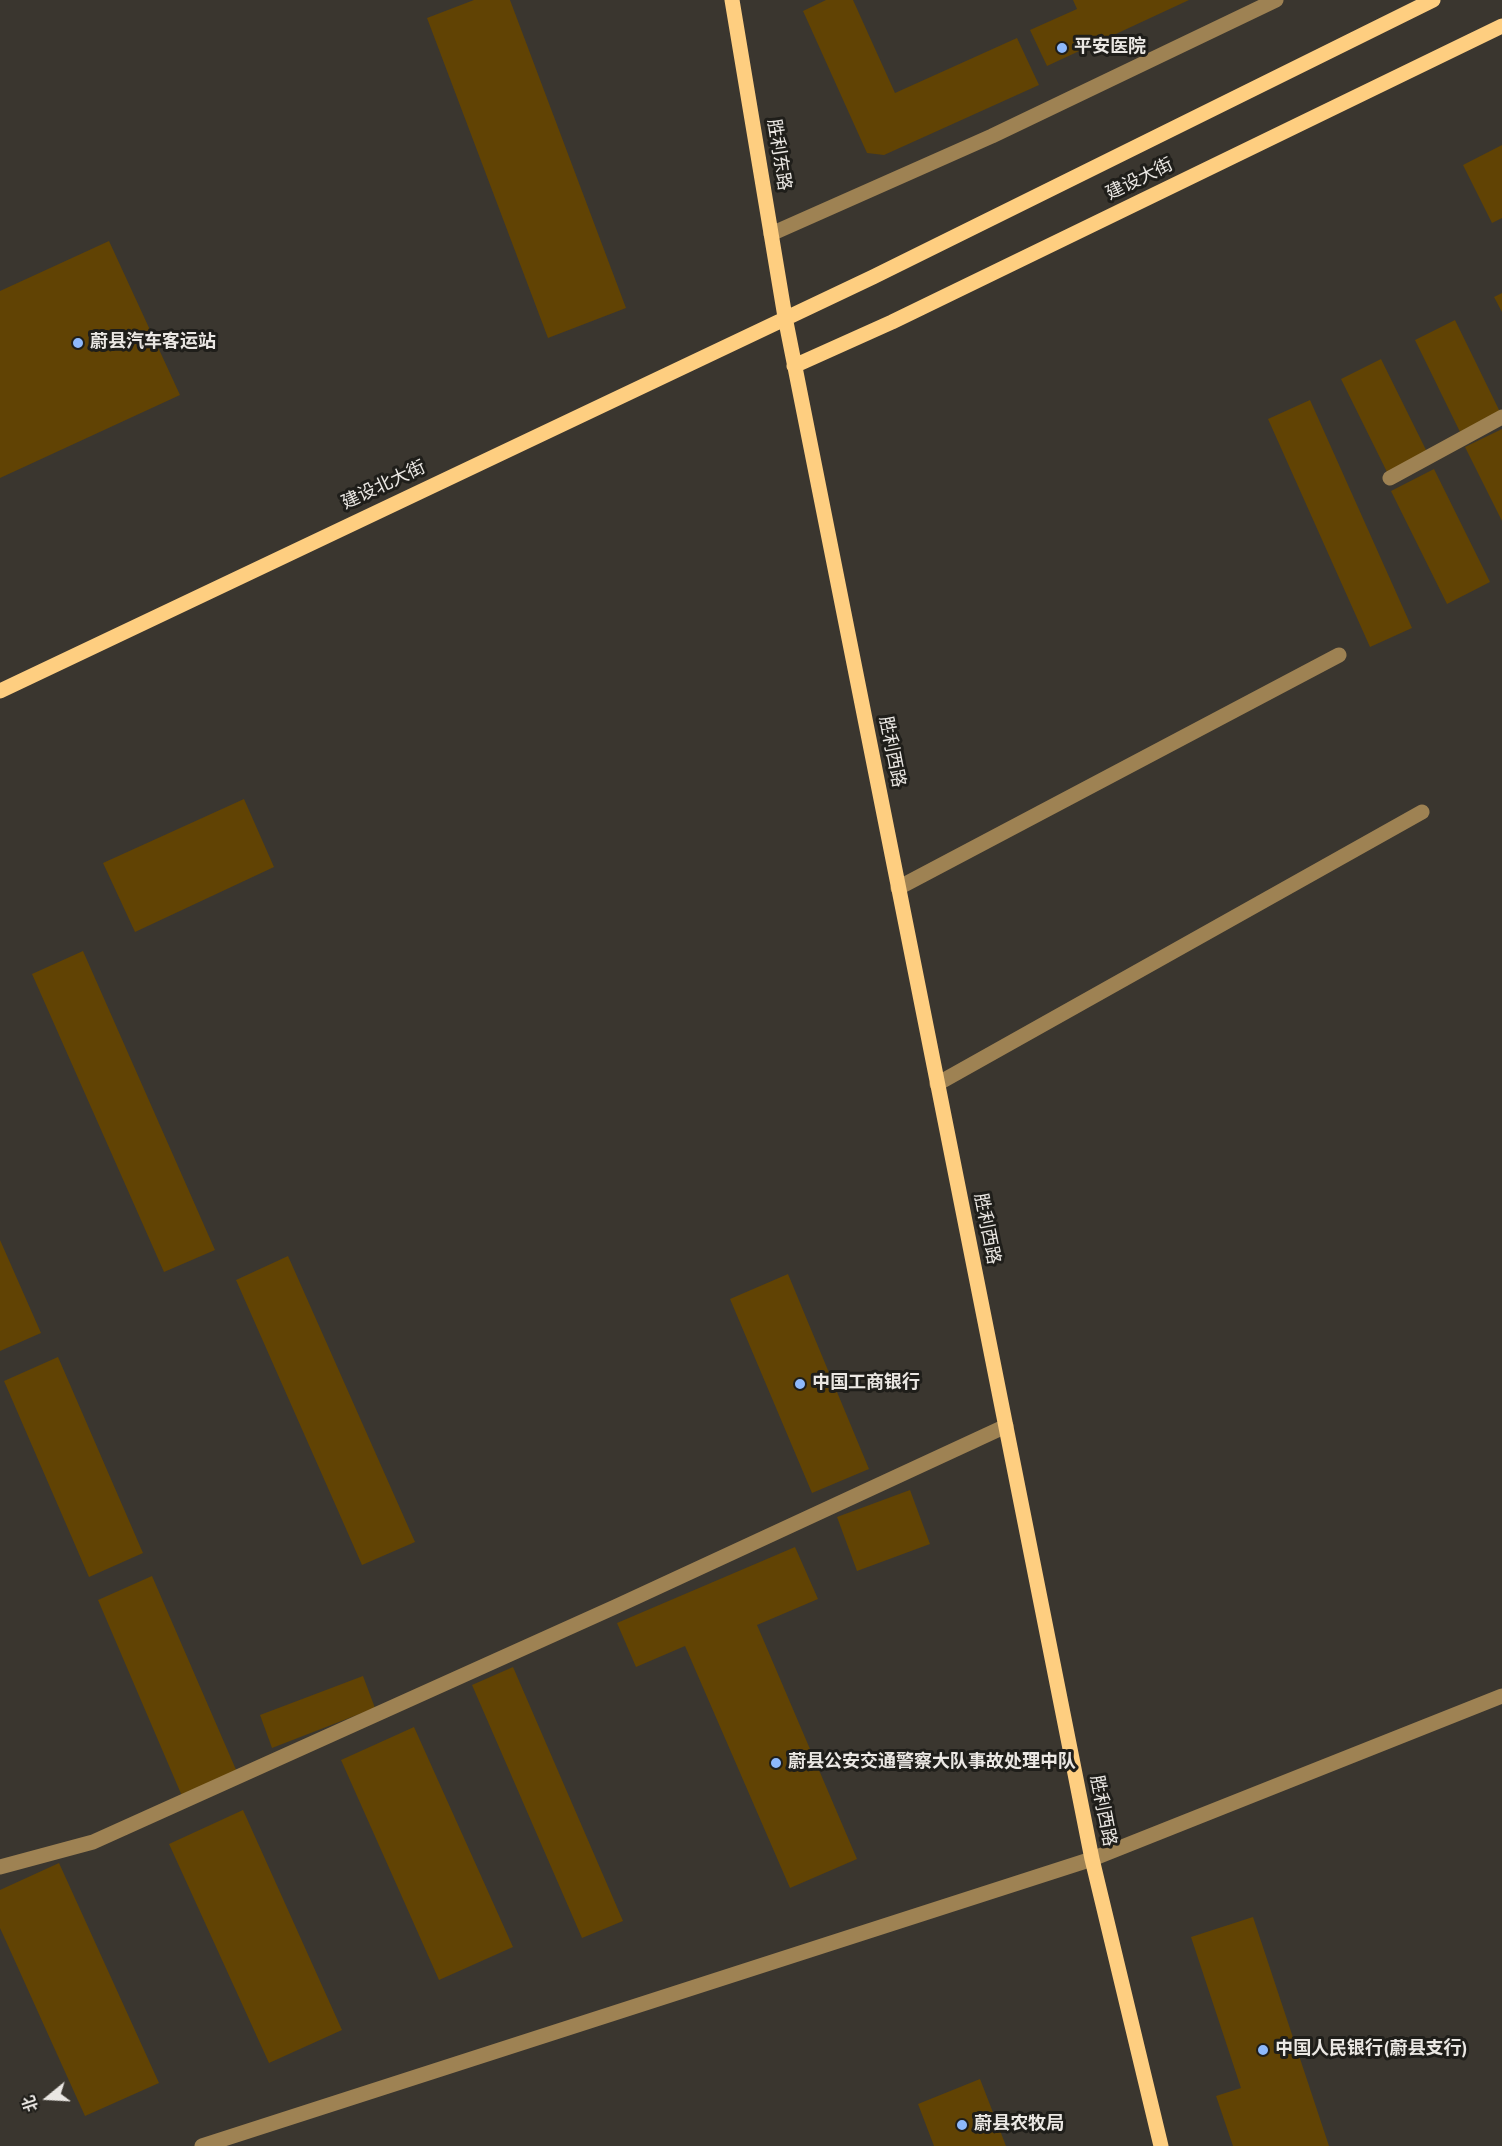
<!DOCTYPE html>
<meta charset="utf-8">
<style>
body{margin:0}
#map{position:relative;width:1502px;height:2146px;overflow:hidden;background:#3a362f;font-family:"Nunito Sans","Noto Sans SC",sans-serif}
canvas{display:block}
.north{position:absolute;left:18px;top:2068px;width:60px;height:60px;-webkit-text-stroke:4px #1f1e1a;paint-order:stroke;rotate:252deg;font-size:16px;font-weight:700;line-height:24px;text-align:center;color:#eae7e3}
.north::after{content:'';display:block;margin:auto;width:21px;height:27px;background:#eae7e3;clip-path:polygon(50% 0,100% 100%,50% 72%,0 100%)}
</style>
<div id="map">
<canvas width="1502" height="2146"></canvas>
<div class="north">北</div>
</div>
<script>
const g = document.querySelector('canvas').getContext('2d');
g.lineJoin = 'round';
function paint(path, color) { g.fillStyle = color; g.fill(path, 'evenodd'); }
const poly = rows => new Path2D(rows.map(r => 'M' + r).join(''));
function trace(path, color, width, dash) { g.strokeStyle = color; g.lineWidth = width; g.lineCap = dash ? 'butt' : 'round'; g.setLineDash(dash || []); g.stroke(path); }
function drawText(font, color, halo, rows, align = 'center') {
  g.font = font + ' "Nunito Sans","Noto Sans SC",sans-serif'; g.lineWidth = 6; g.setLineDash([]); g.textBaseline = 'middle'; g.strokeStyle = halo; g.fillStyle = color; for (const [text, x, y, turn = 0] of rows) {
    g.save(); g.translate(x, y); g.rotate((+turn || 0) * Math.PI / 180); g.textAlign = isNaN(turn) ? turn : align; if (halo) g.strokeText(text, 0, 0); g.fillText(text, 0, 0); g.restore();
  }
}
paint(poly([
 [474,0,510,0,626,308,548,338,427,18],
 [826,0,853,0,895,93,1017,38,1039,85,884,155,867,153,803,11],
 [1073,0,1189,0,1047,66,1030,30,1077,9],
 [1502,145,1502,218,1492,223,1463,165],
 [109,241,180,395,0,478,0,291],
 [1502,293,1502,312,1494,297],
 [1455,320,1501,414,1461,434,1415,340],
 [1381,359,1427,452,1387,472,1341,379],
 [1310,400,1412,628,1370,647,1268,419],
 [1502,429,1502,521,1465,447],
 [1434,469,1490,582,1447,604,1391,491],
 [244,799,274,867,135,932,103,863],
 [83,951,215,1250,164,1272,32,974],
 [0,1240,41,1333,0,1351],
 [288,1256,415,1542,362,1565,236,1280],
 [788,1274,869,1469,812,1493,730,1299],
 [58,1357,143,1553,89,1577,4,1381],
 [910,1490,930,1544,857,1571,837,1517],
 [795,1547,818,1599,757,1625,857,1859,790,1888,685,1646,636,1667,617,1623],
 [152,1576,237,1772,182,1796,98,1600],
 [513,1667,623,1921,582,1938,472,1685],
 [363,1676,375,1708,272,1748,260,1715],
 [414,1727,513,1947,439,1980,341,1760],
 [243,1810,342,2030,269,2063,169,1844],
 [59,1863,159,2083,85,2116,0,1928,0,1890],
 [1253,1917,1329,2146,1233,2146,1216,2096,1241,2088,1191,1937],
 [980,2079,1006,2146,934,2146,918,2104]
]), '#614304');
trace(poly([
 [771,234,992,136,1276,0],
 [1390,478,1502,417],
 [898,888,1339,655],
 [937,1084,1422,812],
 [0,1867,93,1842,617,1606,1006,1426],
 [202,2146,1092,1859,1502,1696]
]), '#9e8253', 15);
trace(poly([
 [732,0,785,317,1092,1859,1161,2146],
 [794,366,892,322,1502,26],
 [0,691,873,277,1433,0]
]), '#fece80', 15);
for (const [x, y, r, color] of [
 [1062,48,6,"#8eb9fc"],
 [78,343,6,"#8eb9fc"],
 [800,1384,6,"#8eb9fc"],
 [776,1763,6,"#8eb9fc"],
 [1263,2050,6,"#8eb9fc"],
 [962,2125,6,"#8eb9fc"]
]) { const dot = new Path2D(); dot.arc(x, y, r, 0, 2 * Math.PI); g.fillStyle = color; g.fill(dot); trace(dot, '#1f1e1a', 2); }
drawText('bold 18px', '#eae7e3', '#1f1e1a', [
 ["平安医院",1074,48],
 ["蔚县汽车客运站",90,343],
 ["中国工商银行",812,1384],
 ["蔚县公安交通警察大队事故处理中队",788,1763],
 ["中国人民银行(蔚县支行)",1275,2050],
 ["蔚县农牧局",974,2125]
], 'left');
drawText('18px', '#eae7e3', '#1f1e1a', [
 ["胜利东路",778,155,81],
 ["建设大街",1140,180,-26],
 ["建设北大街",384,486,-25],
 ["胜利西路",891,752,79],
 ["胜利西路",986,1229,79],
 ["胜利西路",1102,1811,79]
]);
</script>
